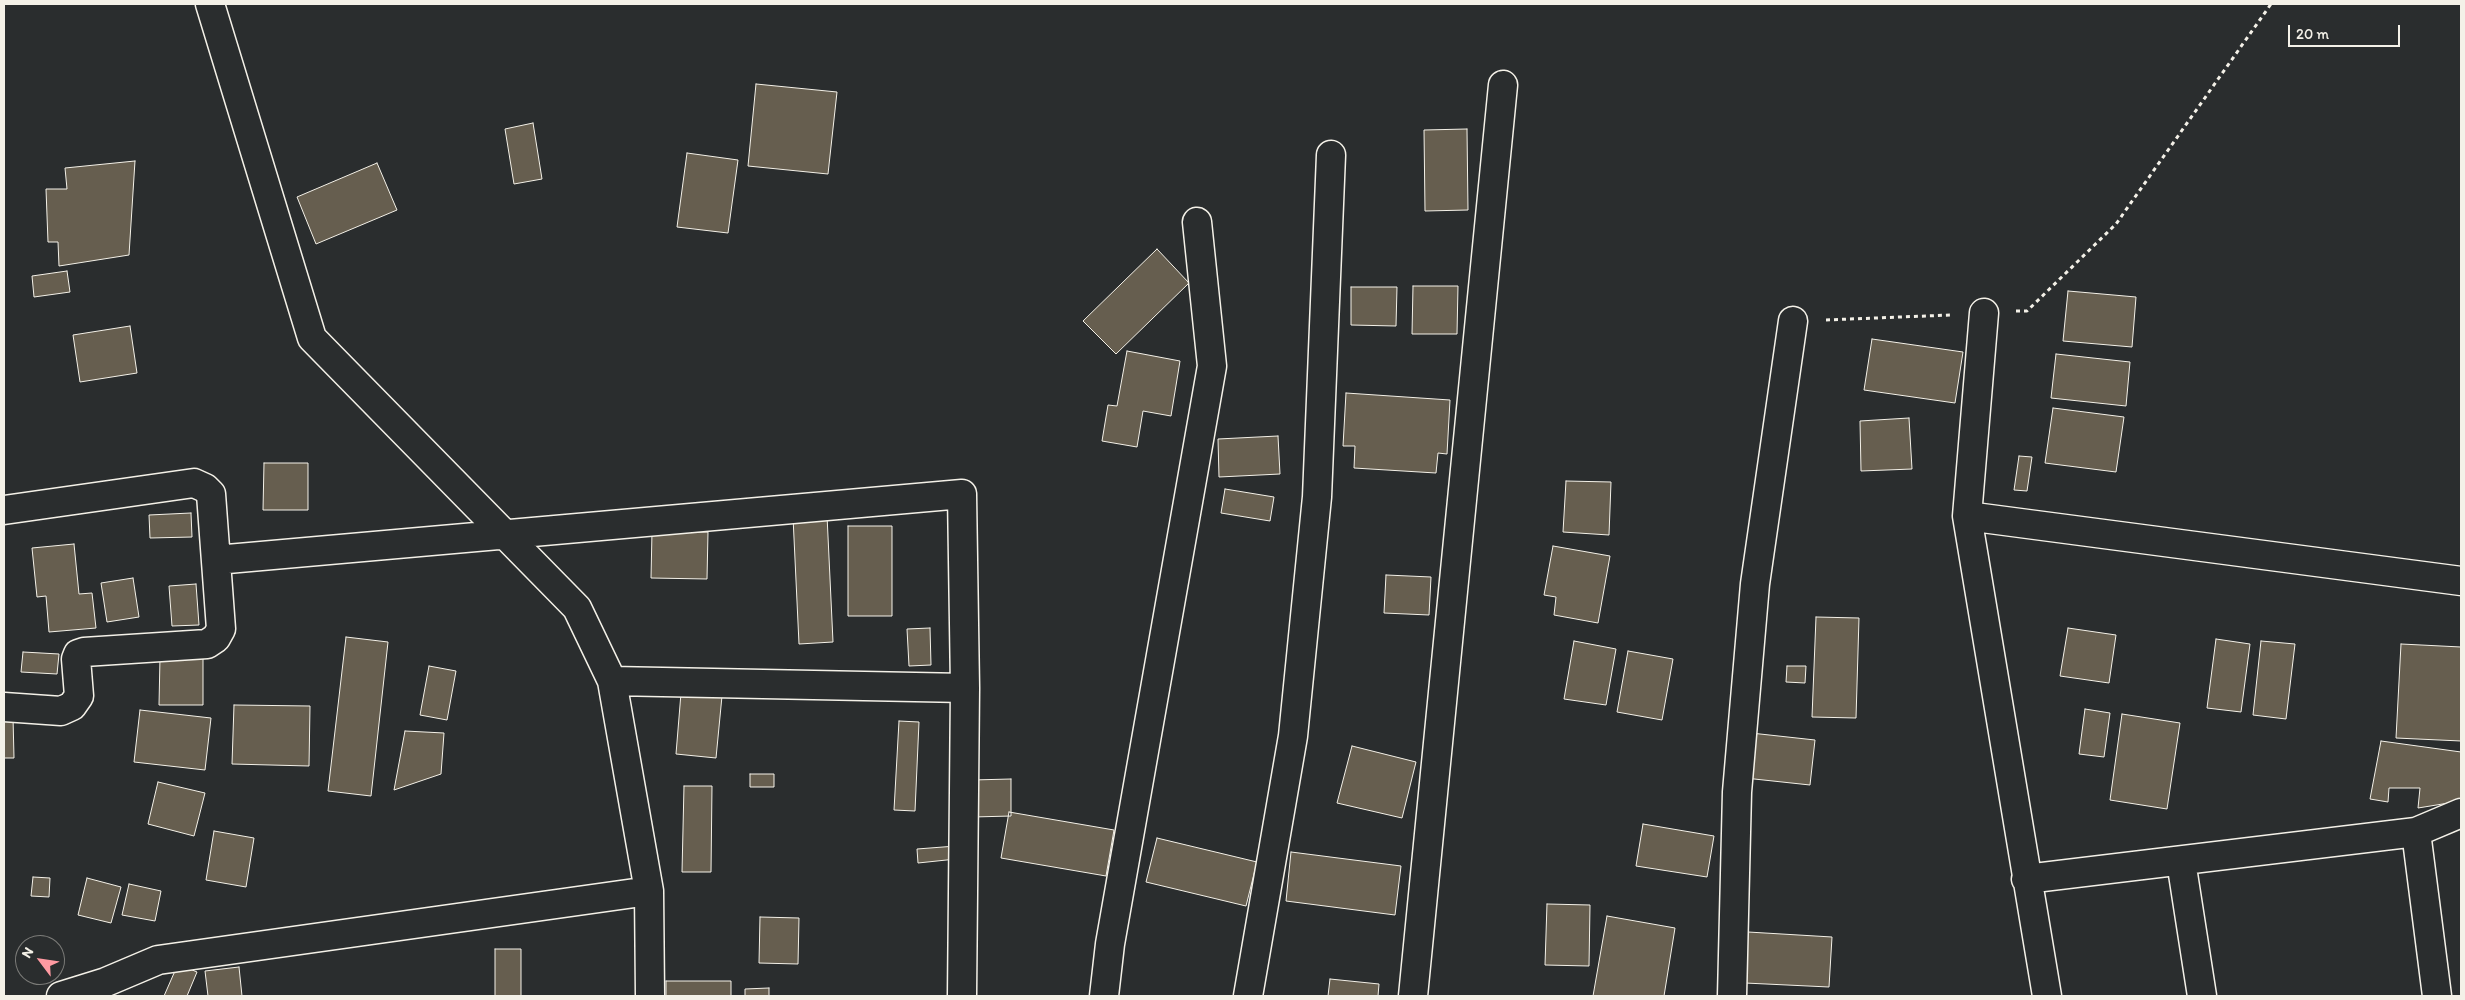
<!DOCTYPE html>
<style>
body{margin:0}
#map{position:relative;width:2465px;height:1000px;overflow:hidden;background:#2a2d2e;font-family:Itim,sans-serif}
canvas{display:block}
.frame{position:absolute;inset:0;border:5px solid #f4f1e8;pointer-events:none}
.north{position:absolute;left:15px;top:935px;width:50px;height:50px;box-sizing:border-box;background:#2a2d2e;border:1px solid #7b7b78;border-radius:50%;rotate:301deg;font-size:14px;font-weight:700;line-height:20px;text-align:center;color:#f4f1e8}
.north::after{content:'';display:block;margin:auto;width:18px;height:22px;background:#ff9aa2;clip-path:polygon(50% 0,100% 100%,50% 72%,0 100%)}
.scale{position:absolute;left:2288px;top:25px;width:112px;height:22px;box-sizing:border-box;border:2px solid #f4f1e8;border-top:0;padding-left:6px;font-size:15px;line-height:18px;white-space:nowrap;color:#f4f1e8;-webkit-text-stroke:4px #2a2d2e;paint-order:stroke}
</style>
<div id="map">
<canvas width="2465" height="1000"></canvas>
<div class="frame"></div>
<div class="north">N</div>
<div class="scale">20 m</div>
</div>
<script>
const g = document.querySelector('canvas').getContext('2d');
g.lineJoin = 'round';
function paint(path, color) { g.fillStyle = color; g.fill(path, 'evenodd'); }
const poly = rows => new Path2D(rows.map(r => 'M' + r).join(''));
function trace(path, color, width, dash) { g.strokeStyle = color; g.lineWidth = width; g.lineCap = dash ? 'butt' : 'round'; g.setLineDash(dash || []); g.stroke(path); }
const building = poly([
 [756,84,837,92,828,174,748,166,756,84],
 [533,123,542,179,514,184,505,129,533,123],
 [1467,129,1468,210,1425,211,1424,130,1467,129],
 [687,153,738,160,728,233,677,227,687,153],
 [135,161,129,255,59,266,58,242,48,242,46,189,67,189,65,168,135,161],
 [377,163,397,210,316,244,297,197,377,163],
 [1157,249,1189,283,1116,354,1083,321,1157,249],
 [67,271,70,292,34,297,32,276,67,271],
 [1413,286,1458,286,1457,334,1412,334,1413,286],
 [1351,287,1397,287,1396,326,1351,325,1351,287],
 [2068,291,2136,297,2132,347,2063,341,2068,291],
 [130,326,137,373,80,382,73,335,130,326],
 [1872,339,1963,352,1955,403,1864,390,1872,339],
 [1127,351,1180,361,1171,416,1143,411,1137,447,1102,441,1108,405,1117,406,1127,351],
 [2056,354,2130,362,2126,406,2051,398,2056,354],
 [1346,393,1450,400,1447,454,1438,453,1436,473,1354,468,1355,446,1343,446,1346,393],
 [2053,408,2124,417,2116,472,2045,463,2053,408],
 [1909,418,1912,469,1861,471,1860,421,1909,418],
 [1278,436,1280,474,1219,477,1218,439,1278,436],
 [2019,456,2032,457,2027,491,2014,490,2019,456],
 [264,463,308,463,308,510,263,510,264,463],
 [1566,481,1611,482,1609,535,1563,532,1566,481],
 [1225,489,1274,497,1270,521,1221,513,1225,489],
 [191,513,192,537,150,538,149,515,191,513],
 [827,515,833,642,799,644,793,517,827,515],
 [848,526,892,526,892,616,848,616,848,526],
 [652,532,708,532,707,579,651,578,652,532],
 [74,544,79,594,92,593,96,628,49,632,46,596,37,597,32,548,74,544],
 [1553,546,1610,556,1598,623,1554,615,1556,597,1544,595,1553,546],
 [1386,575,1431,577,1429,615,1384,613,1386,575],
 [133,578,139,617,107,622,101,583,133,578],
 [196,584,199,625,172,626,169,586,196,584],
 [1816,617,1859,618,1856,718,1812,717,1816,617],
 [930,628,931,665,909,666,907,629,930,628],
 [2068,628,2116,635,2109,683,2060,676,2068,628],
 [346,637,388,642,371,796,328,791,346,637],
 [2216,639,2250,644,2241,712,2207,708,2216,639],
 [1574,641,1616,649,1606,705,1564,699,1574,641],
 [2261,641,2295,644,2286,719,2253,715,2261,641],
 [2401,644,2461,647,2461,741,2396,738,2401,644],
 [1628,651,1673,659,1662,720,1617,712,1628,651],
 [23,652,59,654,57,674,21,672,23,652],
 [160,658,203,658,203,705,159,705,160,658],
 [429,666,456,671,447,720,420,715,429,666],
 [1787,666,1806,666,1805,683,1786,682,1787,666],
 [681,693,722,696,716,758,676,754,681,693],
 [234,705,310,706,309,766,232,764,234,705],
 [2085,709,2110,713,2104,757,2079,754,2085,709],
 [140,710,211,718,205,770,134,762,140,710],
 [2122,714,2180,723,2167,809,2110,800,2122,714],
 [4,717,13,717,14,758,4,758,4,717],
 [899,721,919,722,915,811,894,810,899,721],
 [405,731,444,733,441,774,394,790,405,731],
 [1751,733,1815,740,1810,785,1745,778,1751,733],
 [2381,741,2461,752,2461,801,2418,808,2420,788,2389,788,2388,802,2370,799,2381,741],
 [1352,746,1416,762,1402,818,1337,803,1352,746],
 [750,774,774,774,774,787,750,787,750,774],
 [1011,779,1011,816,973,817,972,780,1011,779],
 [158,782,205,793,194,836,148,824,158,782],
 [684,786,712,786,711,872,682,872,684,786],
 [1009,812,1114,830,1106,876,1001,858,1009,812],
 [1643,824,1714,836,1707,877,1636,866,1643,824],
 [214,831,254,838,246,887,206,880,214,831],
 [1157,838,1257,862,1246,906,1146,882,1157,838],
 [956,846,956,859,918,863,917,849,956,846],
 [1291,852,1401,866,1395,915,1286,901,1291,852],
 [33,877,50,878,49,897,31,896,33,877],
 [87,878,121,887,111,923,78,915,87,878],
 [129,884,161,891,155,921,122,915,129,884],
 [1547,904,1590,905,1589,966,1545,965,1547,904],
 [1607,916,1675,928,1664,996,1593,996,1607,916],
 [760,917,799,918,798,964,759,963,760,917],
 [1748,932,1832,937,1829,987,1745,983,1748,932],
 [495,949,521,949,521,996,495,996,495,949],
 [178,964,197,972,187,996,164,996,178,964],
 [239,967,242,996,208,996,205,971,239,967],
 [1330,979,1379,984,1378,996,1328,996,1330,979],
 [666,981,731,981,731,996,666,996,666,981],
 [769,988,769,996,745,996,745,989,769,988]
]);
paint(building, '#665e4f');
trace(building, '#f4f1e8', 1);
const minor = poly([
 [210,4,312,338,577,608,612,681,649,891,650,996],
 [1984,313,1967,516,2047,996],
 [4,510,194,483,205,488,211,494,221,629,216,638,207,644,84,652,78,654,76,659,79,696,72,706,61,711,4,707],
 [1967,516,2461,581],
 [216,560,962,494,965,688,962,996],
 [612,681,965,688],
 [2416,832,2437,996],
 [2181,861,2202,996],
 [2026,879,2416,832,2461,813],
 [61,996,106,982,158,960,649,891],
 [1104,996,1110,944,1212,366,1197,222],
 [1248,996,1293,736,1317,497,1331,155],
 [1413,996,1503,85],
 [1732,996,1737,792,1755,584,1793,321]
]);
trace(minor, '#f4f1e8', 31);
trace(poly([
 [2016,311,2027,311,2116,224,2271,4],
 [1826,320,1950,315]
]), '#f4f1e8', 3, [4, 4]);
trace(minor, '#2a2d2e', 28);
</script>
